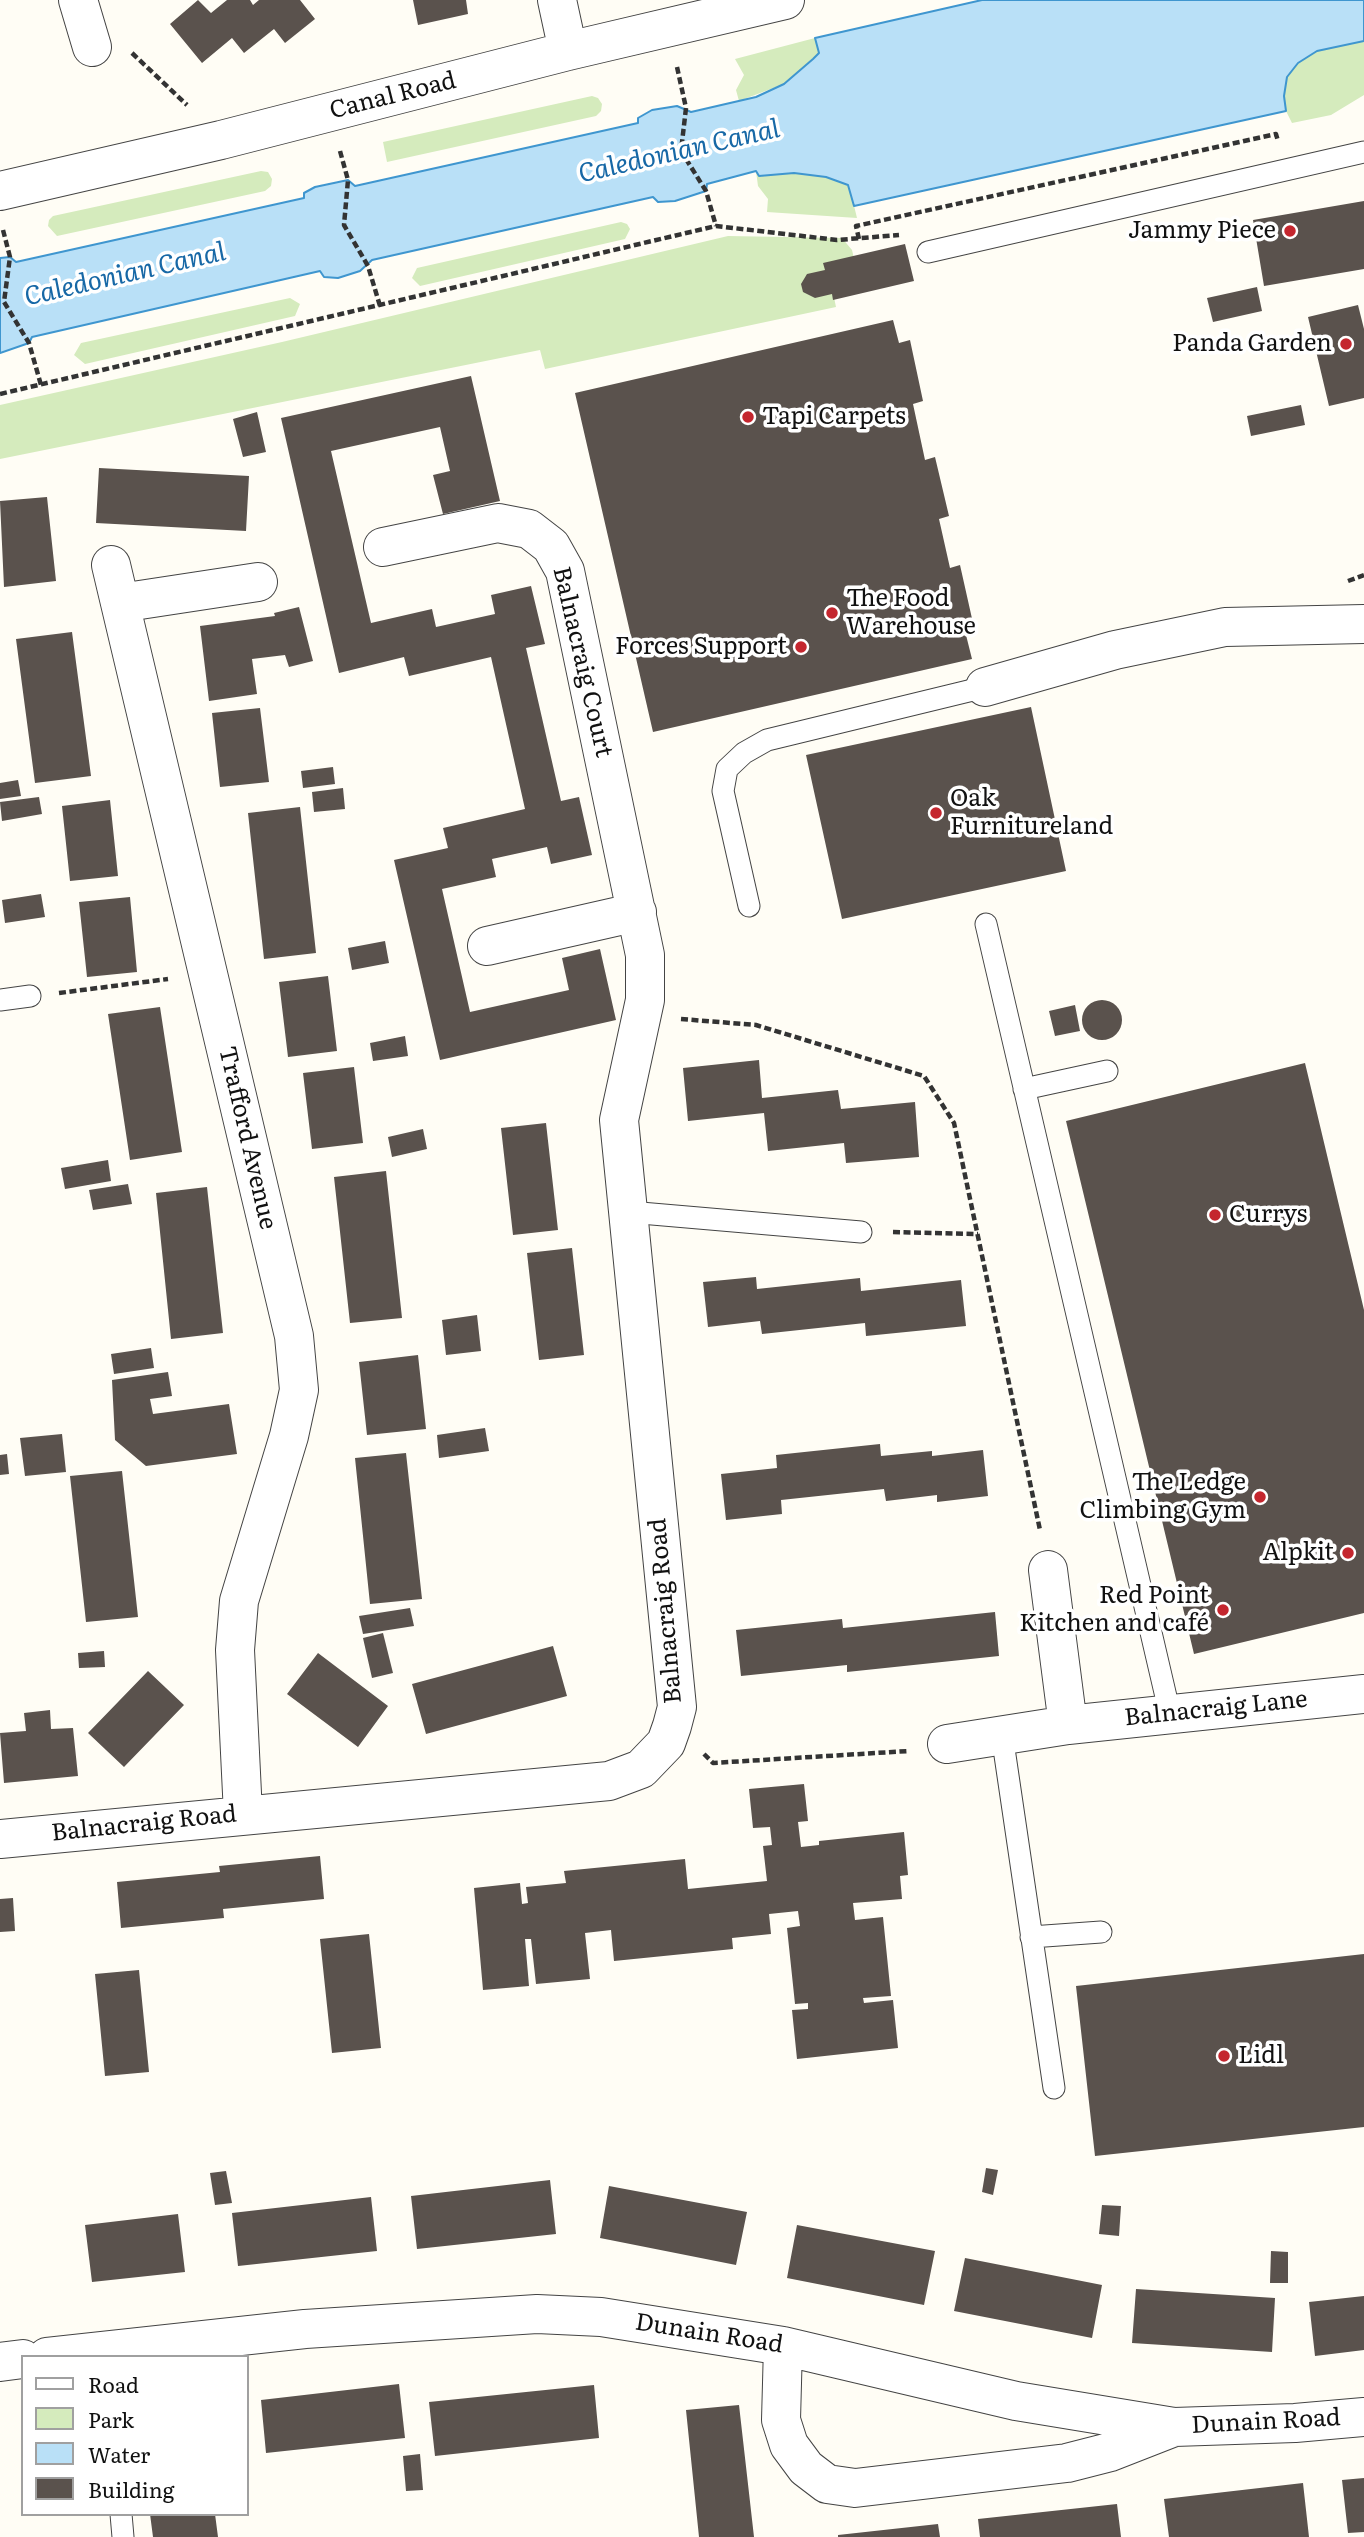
<!DOCTYPE html>
<meta charset="utf-8">
<style>
body{margin:0}
#map{position:relative;width:1364px;height:2537px;overflow:hidden;background:#fffdf5;font-family:Literata,serif}
canvas{display:block}
.legend{position:absolute;left:21px;top:2355px;width:228px;height:161px;box-sizing:border-box;background:#fff;border:2px solid #a0a0a0;margin:0;padding:9px 12px;list-style:none;font-size:21px;color:#111}
.legend li{display:flex;align-items:center;gap:14px;height:35px}
.legend b{width:35px;border:2px solid #a0a0a0}
</style>
<div id="map">
<canvas width="1364" height="2537"></canvas>
<ul class="legend">
<li><b style="height:9px;background:#fff"></b>Road</li>
<li><b style="height:19px;background:#d5ebbd"></b>Park</li>
<li><b style="height:19px;background:#b9e0f7"></b>Water</li>
<li><b style="height:19px;background:#5a524d"></b>Building</li>
</ul>
</div>
<script>
const g = document.querySelector('canvas').getContext('2d');
g.lineJoin = 'round';
function paint(path, color) { g.fillStyle = color; g.fill(path, 'evenodd'); }
const poly = rows => new Path2D(rows.map(r => 'M' + r).join(''));
function trace(path, color, width, dash) { g.strokeStyle = color; g.lineWidth = width; g.lineCap = dash ? 'butt' : 'round'; g.setLineDash(dash || []); g.stroke(path); }
function drawText(font, color, halo, rows, align = 'center') {
  g.font = font + ' Literata,serif'; g.lineWidth = 7; g.setLineDash([]); g.textBaseline = 'middle'; g.strokeStyle = halo; g.fillStyle = color; for (const [text, x, y, turn = 0] of rows) {
    g.save(); g.translate(x, y); g.rotate((+turn || 0) * Math.PI / 180); g.textAlign = isNaN(turn) ? turn : align; if (halo) g.strokeText(text, 0, 0); g.fillText(text, 0, 0); g.restore();
  }
}
paint(poly([
 [815,38,819,53,784,84,739,101,736,90,744,75,735,59],
 [1364,41,1364,95,1331,115,1292,123,1286,111,1284,96,1287,77,1298,63,1317,51],
 [592,96,598,98,602,104,601,111,596,116,387,162,383,142],
 [261,171,268,172,272,179,271,186,265,191,57,236,48,226,49,220,53,216],
 [756,171,760,176,794,173,826,177,849,185,857,218,767,212,768,199,758,186],
 [621,222,627,224,630,229,625,239,420,286,412,278,417,268],
 [728,236,842,238,852,250,856,267,829,273,836,307,545,369,540,350,0,459,0,405,282,342],
 [290,298,300,304,295,316,85,364,74,355,81,343]
]), '#d5ebbd');
const water = poly([
 [982,0,1364,0,1364,41,1317,51,1298,63,1287,77,1284,96,1286,111,854,206,848,185,826,177,794,173,759,176,756,171,707,184,706,191,675,201,658,202,653,197,372,260,360,271,338,278,324,277,320,271,32,337,29,343,0,353,0,258,10,257,16,262,304,198,304,193,315,187,348,180,355,186,638,123,638,118,652,110,677,106,691,112,756,97,784,84,813,59,819,53,815,38,982,0]
]);
paint(water, '#b9e0f7');
trace(water, '#3f96cf', 2);
paint(poly([
 [198,0,211,13,227,0,250,0,253,5,259,0,300,0,315,19,285,43,274,29,244,53,232,38,202,63,170,24],
 [413,0,466,0,468,14,418,25],
 [1364,201,1364,269,1264,286,1253,220],
 [905,244,914,281,833,300,832,294,815,298,803,292,801,284,807,274,825,270,823,263],
 [1257,287,1262,311,1213,322,1207,298],
 [1358,305,1364,329,1364,398,1329,406,1308,317],
 [893,320,899,343,910,340,923,401,913,404,925,460,935,457,949,516,939,519,950,568,960,565,975,632,966,635,972,659,653,732,575,393],
 [471,376,500,501,443,514,433,475,450,471,440,427,331,451,371,623,432,609,436,627,495,614,491,595,531,586,545,644,526,648,561,801,579,797,592,855,551,864,547,847,492,859,496,877,442,889,470,1012,569,990,562,958,600,949,616,1020,440,1060,394,860,448,848,443,828,525,809,491,657,409,676,404,657,339,673,281,418],
 [1301,405,1305,425,1251,436,1247,416],
 [257,412,266,452,243,457,233,419],
 [99,468,249,476,246,531,96,523],
 [47,497,56,581,4,587,0,501],
 [299,607,313,661,289,667,285,655,252,659,257,694,209,701,200,626,275,616,274,613],
 [72,632,91,776,35,783,16,639],
 [1031,707,1066,871,842,919,806,755],
 [260,708,269,782,220,787,212,713],
 [333,767,335,784,303,788,301,771],
 [18,780,21,796,0,799,0,783],
 [343,788,345,809,314,812,312,792],
 [39,797,42,814,2,821,0,802],
 [110,800,118,876,70,881,62,806],
 [300,807,316,953,264,959,248,813],
 [41,894,45,917,5,923,2,900],
 [130,897,137,972,87,977,79,902],
 [385,941,389,963,352,970,348,948],
 [328,976,337,1051,288,1057,279,982],
 '1082 1020a20 20 0 1 1 40 0a20 20 0 1 1-40 0Z',
 [1075,1005,1080,1031,1055,1036,1049,1011],
 [160,1007,182,1152,130,1160,108,1014],
 [405,1036,408,1056,373,1061,370,1043],
 [759,1060,762,1098,838,1090,841,1109,915,1102,919,1157,846,1163,844,1143,768,1151,764,1113,688,1121,683,1068],
 [1305,1063,1364,1310,1364,1613,1194,1654,1066,1121],
 [354,1067,363,1143,312,1149,303,1073],
 [546,1123,558,1230,513,1235,501,1128],
 [423,1129,427,1149,392,1157,388,1137],
 [108,1160,111,1181,65,1189,61,1168],
 [386,1171,402,1318,350,1323,334,1177],
 [128,1184,132,1204,93,1210,89,1190],
 [207,1187,223,1333,171,1339,156,1193],
 [572,1248,584,1355,539,1360,527,1253],
 [756,1277,757,1289,860,1278,861,1291,961,1280,966,1326,866,1336,865,1323,762,1334,760,1321,708,1327,703,1282],
 [477,1315,481,1351,446,1355,442,1320],
 [151,1348,154,1368,114,1374,111,1354],
 [418,1355,426,1429,367,1435,359,1362],
 [168,1372,172,1396,150,1399,153,1414,229,1404,237,1454,146,1466,115,1440,112,1380],
 [485,1428,489,1451,439,1458,437,1435],
 [62,1434,66,1472,25,1476,20,1438],
 [880,1444,881,1456,932,1451,932,1456,983,1450,988,1496,937,1502,937,1495,886,1501,884,1489,781,1500,782,1514,726,1520,721,1474,777,1468,776,1455],
 [406,1453,422,1599,370,1604,355,1458],
 [7,1454,9,1474,0,1475,0,1455],
 [122,1471,138,1617,86,1622,70,1476],
 [410,1608,414,1626,363,1634,359,1616],
 [995,1612,999,1656,847,1672,847,1665,741,1676,736,1630,842,1619,843,1628],
 [383,1633,393,1673,372,1678,363,1638],
 [553,1646,567,1696,426,1734,412,1684],
 [104,1651,105,1667,79,1668,78,1653],
 [318,1653,388,1706,358,1747,287,1694],
 [148,1671,184,1705,124,1767,88,1733],
 [50,1710,51,1729,73,1728,78,1776,4,1783,0,1733,26,1731,24,1713],
 [804,1784,808,1821,798,1822,801,1847,819,1845,819,1841,904,1832,908,1875,900,1876,902,1899,853,1903,855,1920,883,1917,891,1996,863,1998,864,2003,893,2000,898,2048,797,2059,792,2010,808,2009,808,2003,795,2004,787,1928,800,1926,798,1911,769,1914,771,1934,732,1938,733,1949,614,1961,611,1930,585,1933,590,1979,536,1984,531,1939,525,1939,529,1986,483,1990,474,1888,520,1883,522,1904,528,1903,526,1887,566,1883,564,1871,685,1859,688,1889,767,1881,763,1846,772,1845,770,1827,753,1828,749,1789],
 [320,1856,324,1899,223,1909,224,1918,121,1928,117,1882,220,1872,219,1866],
 [13,1898,15,1931,0,1932,0,1899],
 [369,1934,381,2048,332,2053,320,1939],
 [1364,1954,1364,2127,1095,2156,1076,1986],
 [139,1970,149,2072,105,2076,95,1974],
 [986,2168,998,2170,993,2195,982,2192],
 [226,2171,232,2203,215,2205,210,2173],
 [550,2180,556,2234,417,2249,411,2196],
 [609,2186,747,2212,736,2265,600,2238],
 [371,2197,377,2251,238,2266,232,2213],
 [1102,2205,1121,2206,1119,2236,1099,2234],
 [178,2214,185,2272,92,2282,85,2225],
 [797,2225,935,2251,924,2305,787,2278],
 [1271,2251,1288,2252,1288,2283,1270,2283],
 [965,2258,1102,2285,1092,2338,954,2311],
 [1136,2289,1275,2298,1272,2352,1132,2343],
 [1364,2296,1364,2350,1315,2356,1309,2302],
 [399,2384,405,2438,266,2453,261,2400],
 [594,2385,599,2438,435,2456,429,2402],
 [739,2405,754,2537,699,2537,686,2410],
 [420,2454,423,2490,406,2491,403,2456],
 [1364,2478,1364,2532,1348,2533,1342,2480],
 [1303,2483,1309,2537,1169,2537,1164,2499],
 [1117,2504,1121,2537,980,2537,978,2519],
 [150,2514,215,2514,218,2537,153,2537],
 [938,2524,940,2537,838,2537,838,2535]
]), '#5a524d');
const service = poly([
 [928,252,1364,152],
 [749,906,723,791,727,769,744,753,767,740,985,687],
 [986,924,1170,1714],
 [0,1000,30,996],
 [1024,1089,1107,1071],
 [629,1212,861,1232],
 [1002,1735,1054,2088],
 [1031,1937,1101,1932],
 [121,2514,123,2537]
]);
const minor = poly([
 [78,0,92,47],
 [557,0,568,51],
 [0,191,221,140,568,51,785,0],
 [111,565,120,603],
 [985,687,1115,650,1225,627,1364,624],
 [487,946,637,912],
 [1048,1570,1068,1725],
 [947,1744,1068,1725,1364,1694],
 [243,1814,235,1650,239,1601,289,1436,299,1390,294,1336,120,603,258,582],
 [0,1839,609,1781,641,1769,666,1743,672,1726,677,1707,619,1120,645,1000,645,955,565,571,551,546,529,529,498,523,383,547],
 [783,2346,781,2420,789,2445,806,2468,827,2484,855,2488,1067,2463,1110,2452,1174,2427],
 [47,2357,305,2329,537,2314,601,2317,783,2346,1016,2401,1174,2427,1295,2423,1364,2417],
 [0,2362,23,2359]
]);
trace(service, '#444', 23);
trace(minor, '#444', 40);
trace(poly([
 [132,53,187,105],
 [677,67,686,108,681,151,706,191,716,226],
 [340,151,348,180,344,225,368,266,380,306],
 [3,230,10,257,4,302,29,343,41,385],
 [859,239,856,226,1276,134,1278,141],
 [0,394,716,226,837,240,899,235],
 [1348,581,1364,575],
 [59,993,168,979],
 [681,1019,756,1025,924,1076,954,1123,1040,1530],
 [893,1232,978,1234],
 [704,1754,713,1763,909,1751]
]), '#333', 4.5, [7, 3.5]);
trace(service, '#fff', 21);
trace(minor, '#fff', 38);
for (const [x, y, r, color] of [
 [1290,231,7,"#c4262e"],
 [1346,344,7,"#c4262e"],
 [748,417,7,"#c4262e"],
 [832,613,7,"#c4262e"],
 [801,647,7,"#c4262e"],
 [936,813,7,"#c4262e"],
 [1215,1215,7,"#c4262e"],
 [1260,1497,7,"#c4262e"],
 [1348,1553,7,"#c4262e"],
 [1223,1610,7,"#c4262e"],
 [1224,2056,7,"#c4262e"]
]) { const dot = new Path2D(); dot.arc(x, y, r, 0, 2 * Math.PI); g.fillStyle = color; g.fill(dot); trace(dot, '#fff', 2.5); }
drawText('24px', '#111', '#fff', [
 ["Canal Road",393,96,-14],
 ["Balnacraig Court",582,662,77],
 ["Trafford Avenue",247,1138,77],
 ["Balnacraig Road",666,1611,-95],
 ["Balnacraig Lane",1216,1709,-6],
 ["Balnacraig Road",144,1824,-6],
 ["Dunain Road",709,2334,9],
 ["Dunain Road",1266,2422,-3]
]);
drawText('24px', '#111', '#fff', [
 ["Jammy Piece",1276,231],
 ["Panda Garden",1332,344],
 ["Tapi Carpets",762,417,"left"],
 ["The Food",846,599,"left"],
 ["Warehouse",846,627,"left"],
 ["Forces Support",787,647],
 ["Oak",950,799,"left"],
 ["Furnitureland",950,827,"left"],
 ["Currys",1229,1215,"left"],
 ["The Ledge",1246,1483],
 ["Climbing Gym",1246,1511],
 ["Alpkit",1334,1553],
 ["Red Point",1209,1596],
 ["Kitchen and café",1209,1624],
 ["Lidl",1238,2056,"left"]
], 'right');
drawText('italic 26px', '#1768a6', '#fff', [
 ["Caledonian Canal",679,152,-13],
 ["Caledonian Canal",125,275,-13]
]);
</script>
